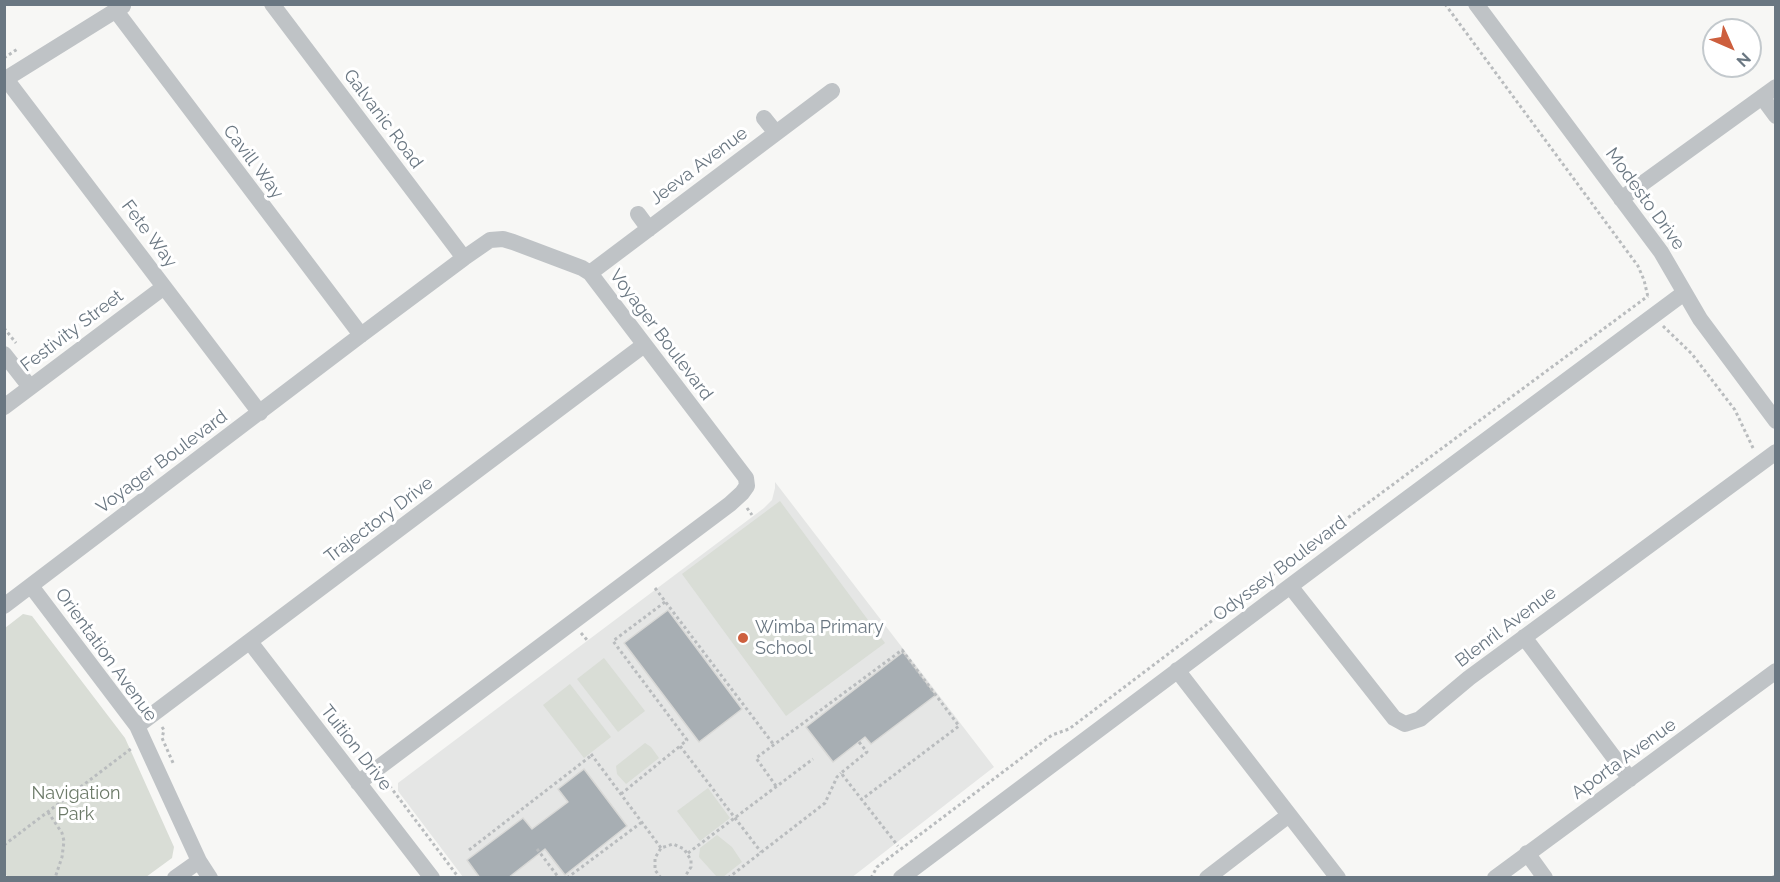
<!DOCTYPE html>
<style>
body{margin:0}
#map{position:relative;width:1780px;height:882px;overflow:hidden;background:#f7f7f5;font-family:Raleway,sans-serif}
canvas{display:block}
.frame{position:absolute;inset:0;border:6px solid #6a7782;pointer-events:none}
.north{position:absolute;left:1702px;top:18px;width:60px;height:60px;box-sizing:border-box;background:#fff;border:2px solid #c3c9cd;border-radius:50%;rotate:135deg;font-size:16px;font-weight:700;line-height:24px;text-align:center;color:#6a7782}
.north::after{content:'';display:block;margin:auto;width:21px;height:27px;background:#cd5f3e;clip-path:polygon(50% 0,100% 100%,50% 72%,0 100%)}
</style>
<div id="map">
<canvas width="1780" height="882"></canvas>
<div class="frame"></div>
<div class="north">N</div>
</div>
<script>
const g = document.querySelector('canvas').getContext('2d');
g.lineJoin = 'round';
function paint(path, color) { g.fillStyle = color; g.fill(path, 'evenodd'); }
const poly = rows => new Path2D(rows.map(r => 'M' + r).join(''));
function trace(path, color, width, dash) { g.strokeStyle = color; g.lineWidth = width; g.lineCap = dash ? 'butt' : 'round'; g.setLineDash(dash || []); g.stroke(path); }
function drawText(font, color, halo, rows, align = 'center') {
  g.font = font + ' Raleway,sans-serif'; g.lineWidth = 6; g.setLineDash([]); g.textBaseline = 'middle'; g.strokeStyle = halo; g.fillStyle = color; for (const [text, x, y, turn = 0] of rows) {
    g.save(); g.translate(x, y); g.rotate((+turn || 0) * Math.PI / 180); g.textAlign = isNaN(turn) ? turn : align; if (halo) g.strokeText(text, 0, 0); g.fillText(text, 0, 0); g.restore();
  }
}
paint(poly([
 [775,482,994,767,851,878,463,877,398,791,398,783,764,508,772,500,775,488]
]), '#e5e6e5');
paint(poly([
 [780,501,885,643,786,716,682,574],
 [23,614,32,616,125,738,174,847,172,858,146,877,8,878,5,873,5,628],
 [604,658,645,711,618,732,577,679],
 [570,684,611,737,584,758,543,705],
 [645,743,651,747,659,758,626,784,617,774,616,766],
 [708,788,730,818,700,841,677,811],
 [717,835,732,847,742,862,723,877,717,877,699,857,700,848]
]), '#d9ddd6');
const building = poly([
 [668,610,742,709,699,742,624,643,668,610],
 [903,652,936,695,871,744,865,737,833,762,806,727,903,652],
 [584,769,627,826,565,875,545,849,508,878,480,878,467,860,523,818,532,829,568,802,558,789,584,769]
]);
paint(building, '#a7aeb3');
trace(building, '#d9d9d7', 1.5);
trace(poly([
 [1445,4,1638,266,1644,280,1648,297],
 [4,58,19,48],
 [1663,326,1692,354,1735,410,1754,450],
 [4,328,16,343],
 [747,508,752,515],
 [655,588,774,745],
 [665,602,613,641,687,740,680,746,761,852],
 [581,633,587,640],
 [162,727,164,730,162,738,174,765],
 [859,742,867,752,841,773,898,846],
 [591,754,661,848],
 [386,781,459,878],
 [776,786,756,758,902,650,959,726,861,800],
 [621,794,680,746],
 [48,812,62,833,64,841,62,857,55,878],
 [4,845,132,748],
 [537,849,559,878],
 [469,850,592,755],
 [688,853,813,759],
 [567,878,642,822],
 [661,878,655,870,655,858,661,848,673,844,684,849,691,860,691,867,684,878],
 [728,878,825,803,837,777,841,773],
 [871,878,877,867,1052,735,1069,729,1349,517,1648,296],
 [1772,878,1776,875]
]), '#b9bcbe', 3, [3, 3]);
trace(poly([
 [272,4,464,258],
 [1476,4,1661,252,1700,319,1776,421],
 [116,11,361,335],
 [6,79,260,413],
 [4,80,123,6],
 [1762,97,1776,116],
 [764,118,776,133],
 [1621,199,1776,87],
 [638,214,649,229],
 [590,273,832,91],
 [4,354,30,387],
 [4,407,164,287],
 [31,586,137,726,199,861,210,878],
 [1290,586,1394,718,1405,724,1420,719,1469,678,1776,452],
 [4,606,361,335,464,258,490,240,503,239,513,242,582,268,590,273,746,478,747,486,742,493,730,504,358,783],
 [1524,637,1630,779],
 [250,642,432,878],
 [1177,670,1338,878],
 [137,726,644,345],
 [1527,853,1545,878],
 [175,878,199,861],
 [901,878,1361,533,1684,293],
 [1207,878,1289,815],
 [1495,878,1776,671]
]), '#bfc3c6', 16);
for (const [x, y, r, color] of [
 [743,638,6,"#cd5f3e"]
]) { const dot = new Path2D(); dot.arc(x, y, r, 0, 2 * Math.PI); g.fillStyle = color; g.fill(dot); trace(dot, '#fff', 2); }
drawText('18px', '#6a7782', '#fff', [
 ["Galvanic Road",383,119,53],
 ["Cavill Way",253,162,53],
 ["Jeeva Avenue",699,166,-37],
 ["Modesto Drive",1645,199,54],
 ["Fete Way",149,234,53],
 ["Festivity Street",72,331,-37],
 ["Voyager Boulevard",661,335,53],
 ["Voyager Boulevard",162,462,-37],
 ["Trajectory Drive",379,520,-37],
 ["Odyssey Boulevard",1280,569,-37],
 ["Blenril Avenue",1506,627,-37],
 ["Orientation Avenue",106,655,54],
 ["Tuition Drive",356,748,52],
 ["Aporta Avenue",1624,759,-36]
]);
drawText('18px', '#6a7782', '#fff', [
 ["Wimba Primary",755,628],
 ["School",755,649]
], 'left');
drawText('18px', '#6c7a68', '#fff', [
 ["Navigation",76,794],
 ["Park",76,815]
]);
</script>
